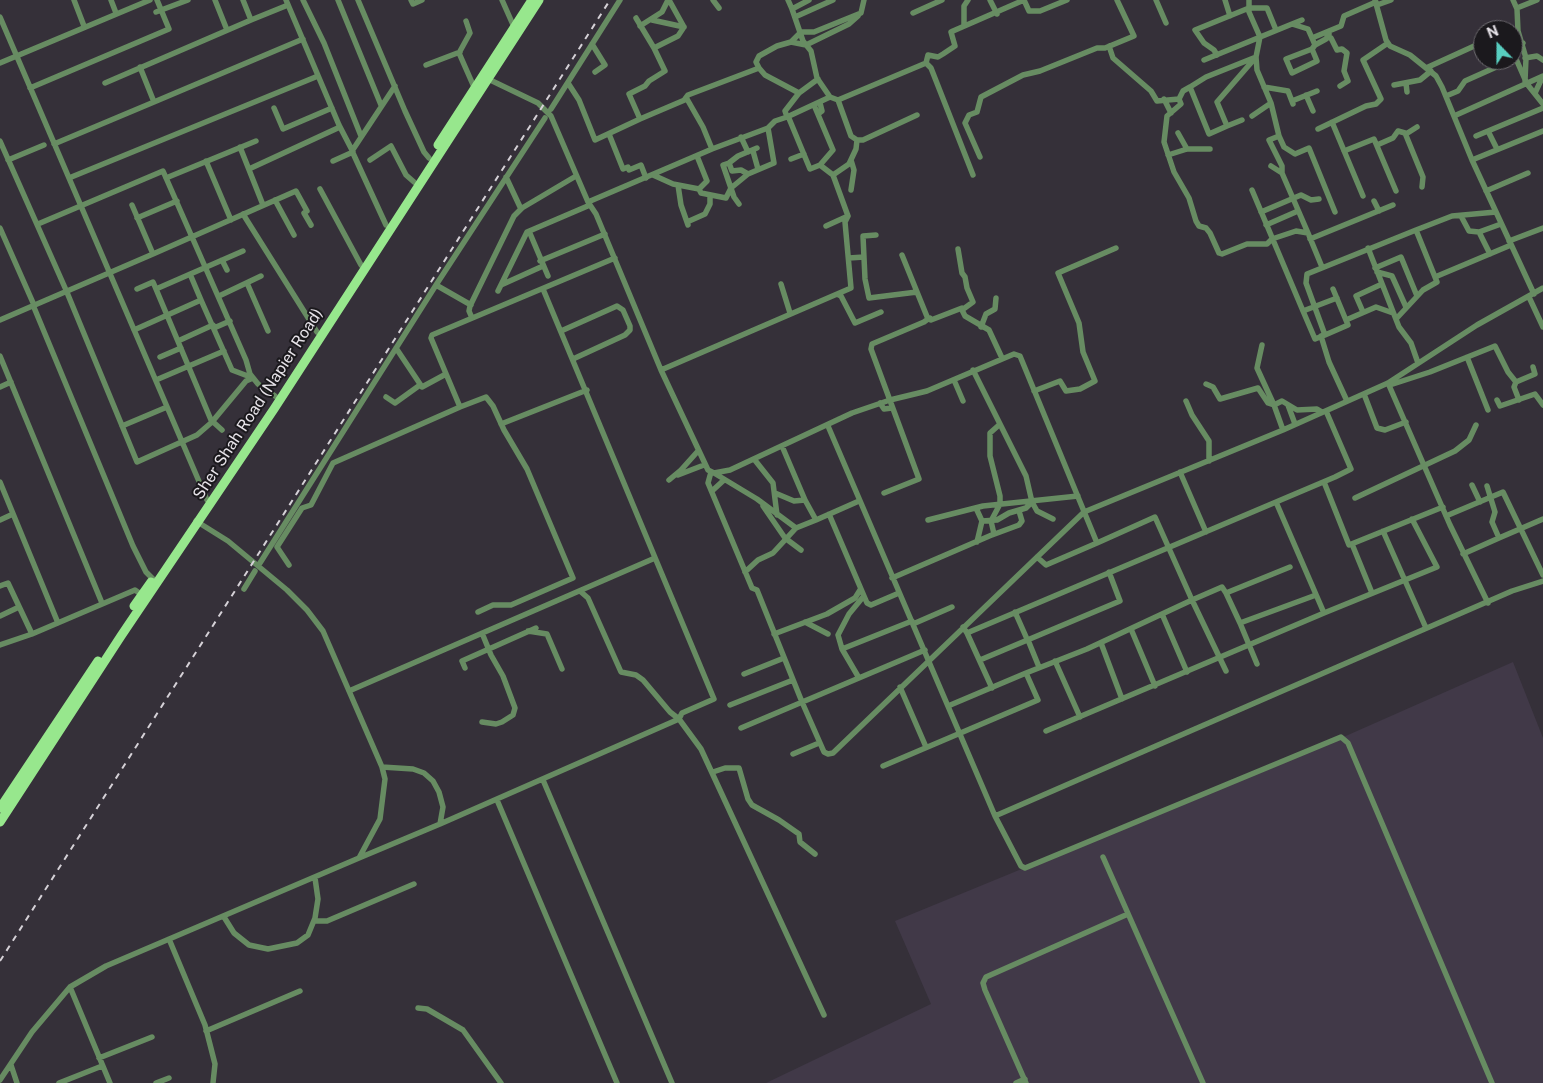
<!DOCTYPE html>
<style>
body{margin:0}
#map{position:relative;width:1543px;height:1083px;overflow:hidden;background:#353039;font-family:"Public Sans",sans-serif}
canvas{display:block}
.north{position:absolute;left:1473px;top:20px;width:50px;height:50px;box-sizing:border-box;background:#1b191d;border:1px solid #6d6a6f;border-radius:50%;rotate:338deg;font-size:14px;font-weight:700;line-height:20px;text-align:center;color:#e7e3e9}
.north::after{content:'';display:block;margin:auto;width:18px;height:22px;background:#58cec0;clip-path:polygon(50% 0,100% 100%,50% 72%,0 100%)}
</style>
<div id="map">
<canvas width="1543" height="1083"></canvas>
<div class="north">N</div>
</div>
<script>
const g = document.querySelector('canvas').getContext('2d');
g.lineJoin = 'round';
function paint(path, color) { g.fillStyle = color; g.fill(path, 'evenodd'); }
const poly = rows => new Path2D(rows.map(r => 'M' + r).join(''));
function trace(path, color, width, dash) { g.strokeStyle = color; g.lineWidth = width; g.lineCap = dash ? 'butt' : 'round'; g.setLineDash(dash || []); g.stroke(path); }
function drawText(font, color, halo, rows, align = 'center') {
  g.font = font + ' "Public Sans",sans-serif'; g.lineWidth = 4; g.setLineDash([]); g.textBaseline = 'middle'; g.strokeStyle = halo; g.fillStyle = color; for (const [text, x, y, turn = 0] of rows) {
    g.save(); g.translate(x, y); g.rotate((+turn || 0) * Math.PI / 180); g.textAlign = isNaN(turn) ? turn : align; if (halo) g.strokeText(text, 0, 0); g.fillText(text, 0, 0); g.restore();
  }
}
paint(poly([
 [1513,662,1543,738,1543,1083,766,1083,931,1004,895,921,1348,735]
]), '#413948');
trace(poly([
 [74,0,84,26],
 [111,0,116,13],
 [215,0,227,30],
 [243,0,251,20,288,5],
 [286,0,339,125,353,152,333,161],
 [303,0,324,43,361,136],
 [338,0,381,105],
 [358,0,405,111,424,152,429,158],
 [411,0,413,4,422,0],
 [502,0,514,27],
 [669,0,684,27],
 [713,0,719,8],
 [788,0,792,9,809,0],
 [990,0,997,14],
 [1024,0,1029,11,1040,11,1067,0],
 [1156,0,1166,23],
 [1225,0,1230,16],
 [1249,0,1249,12,1260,37,1256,57,1257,70,1271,103,1279,136,1269,140,1282,166,1282,173,1308,233],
 [1375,0,1386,40,1390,46,1410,55,1436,76,1442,87,1472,160,1534,294],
 [1513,0,1517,9,1518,31,1526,58,1525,81],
 [1377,5,1391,0],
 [1517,8,1537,0],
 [792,9,803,41,811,51,817,78,830,97,838,100,851,136,857,140,863,140,917,115],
 [156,12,188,0],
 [913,13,942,0],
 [0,17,207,500],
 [795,17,833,0],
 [636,18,654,48,678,36,684,27],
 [652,20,684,27],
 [1302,20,1292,24,1308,29,1312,38],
 [466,21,470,33,459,53,474,87],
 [640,26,662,12,668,0],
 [964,26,964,6,968,0],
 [1327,37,1331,38,1337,50,1342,49,1347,53,1344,71,1348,81,1340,86],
 [791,42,806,45,849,24,858,16],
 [592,44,605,65,595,72],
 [1315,45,1326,39,1329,34],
 [1109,46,1113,58,1151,91,1157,101,1179,99,1181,104,1167,116,1164,142,1174,172,1189,198,1196,221,1199,226,1206,228,1210,233,1219,253,1222,254,1247,244,1267,244,1272,239,1296,231,1308,233,1322,267],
 [1513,47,1523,43],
 [1312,49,1286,59,1292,73,1317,61,1312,49,1315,45,1312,38,1341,26,1344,16,1376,2],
 [1513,52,1527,84,1543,104],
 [1217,55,1214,50,1204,43,1195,30,1249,8,1267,8,1276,30],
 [1256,57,1217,102,1227,126,1209,134,1190,87,1206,77,1256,57],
 [1525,58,1537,56,1543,60],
 [1204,60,1292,24],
 [0,63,150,0],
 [926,63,931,68,973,175],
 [426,65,460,52],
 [140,67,154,102,303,39],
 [759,68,765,75,799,93,818,79],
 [1426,68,1483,42],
 [486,78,538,103,551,116,588,202,596,214,661,370,708,470,714,473,730,470,852,413,890,400,927,391,1014,354,1020,356,1097,543,1155,517,1192,600,1222,587,1226,593,1290,567],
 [105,83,251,20],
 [568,83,579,100,595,140,640,119],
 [1406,83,1407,92],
 [1394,85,1420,80,1431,71],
 [1264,87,1288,91,1293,104],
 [30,88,169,29,157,0],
 [799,93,785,111,787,117,830,97],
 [1535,93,1543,76],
 [1306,95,1313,111],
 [1446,96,1458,91,1465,81,1512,60],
 [685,99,688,95,759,68,756,62,759,56,777,46,791,42,801,32,814,32,861,13,864,0],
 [1164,99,1171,113],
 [1179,99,1183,91,1190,87],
 [838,100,926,63,928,55,938,57,943,54,955,46,951,32,953,31,1024,0],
 [1292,101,1317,91],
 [274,108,283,129,332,108],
 [551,109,620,0],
 [818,114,822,111,820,103],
 [788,116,810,169,820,165,833,150,814,105],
 [1252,116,1271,103],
 [1454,116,1543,76],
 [1332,122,1363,196],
 [1227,126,1242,120],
 [1318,129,1366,106,1376,104,1381,99,1363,60,1388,43],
 [1488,131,1543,108],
 [1178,133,1187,149],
 [609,134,623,169,628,167,629,170,641,165,646,178],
 [1406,134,1417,127],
 [1279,136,1284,147,1295,154,1309,148,1335,212],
 [1476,136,1488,131,1497,149],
 [741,137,748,152],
 [0,141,66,290,137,462,197,435,212,422,246,381,253,378],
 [54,144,154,102],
 [1377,145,1393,138,1398,131,1405,133,1423,177,1422,187],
 [240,147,263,205],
 [712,149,768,128],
 [753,151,758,169],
 [1344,151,1374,139,1396,191],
 [1168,155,1187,149,1210,149],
 [697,156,707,181,699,189,701,193,726,198,731,188,748,174],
 [980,157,965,123,969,115,977,112,981,97,1023,75,1040,71,1097,48,1105,48,1134,36,1117,0],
 [791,159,804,154],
 [8,160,44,145],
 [370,160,391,146,406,175,414,182],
 [1472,160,1543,131],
 [206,161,231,220],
 [729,163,738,156,757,148],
 [1271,166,1282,173],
 [249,169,340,127],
 [653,175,673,184,699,189],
 [833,175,849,164,856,149,857,140],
 [506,177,521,209],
 [69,178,318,76],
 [166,178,256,141],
 [678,185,681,205,688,225],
 [320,189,361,265],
 [851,190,854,170,851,160],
 [1252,190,1303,311],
 [1486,191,1528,173],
 [275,200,294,235],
 [1374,201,1379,211],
 [588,202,712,149,703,127,687,99,640,119,629,94,645,86,649,81,665,71,654,48],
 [739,204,734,197,723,165,729,163,732,171,741,170,748,174,774,163,768,128,775,121,787,117],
 [132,205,153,254,296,191,307,211,304,213,311,225],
 [1261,212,1301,195,1311,200,1319,199],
 [1496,212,1452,216,1416,230,1435,277,1511,245],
 [243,214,317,332],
 [1461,216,1469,231,1479,232,1490,254],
 [137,218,177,201],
 [687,222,705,214,710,204,710,196],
 [38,224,163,171,246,360,250,374,258,384,275,396],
 [386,225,352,151,395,86],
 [1266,225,1298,211],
 [826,226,848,216],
 [0,228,34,305],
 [529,231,548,276],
 [1479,232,1501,224],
 [876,235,863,236,865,279,869,298,917,292],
 [1310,239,1393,205],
 [1509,241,1543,228],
 [1368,248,1399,327,1411,343,1418,363],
 [958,249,962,273,965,277,967,288,973,302,962,310,965,316,989,330,1002,358],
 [902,255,928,319],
 [849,258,864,257],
 [222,260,227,270],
 [540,261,605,234],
 [1375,268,1401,257,1417,296],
 [1377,272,1392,276,1406,307],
 [247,283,268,331],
 [781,284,790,313],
 [436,285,471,305],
 [501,285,543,266],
 [137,289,153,282,156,289,243,251],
 [156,289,211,420,222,430],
 [1333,289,1348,325,1325,335,1306,283,1307,274,1416,230],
 [498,291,527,232,590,205],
 [837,294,841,296,855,323,881,312],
 [219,296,261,276],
 [1529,297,1543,327],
 [201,300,232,370,253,378],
 [33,305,133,546,146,572,153,579],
 [1363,312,1356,296,1382,284],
 [472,318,469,311,470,306,514,216,522,208,576,176],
 [1396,319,1423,290,1437,282,1435,277],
 [0,320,153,254],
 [1346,320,1376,307,1393,313],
 [981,327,986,314,995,309,996,298],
 [214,328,230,321],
 [134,330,201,300,190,274],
 [561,331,617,306,623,310,630,326,630,330,625,335,573,359],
 [1325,335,1315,339,1303,311,1337,298],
 [1321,336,1329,362,1347,401],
 [178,341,213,325],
 [1262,345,1257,368,1274,405,1282,401,1297,410,1317,409,1322,412],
 [396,348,422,387,446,374],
 [0,356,102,603],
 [160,357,181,348],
 [1467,357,1488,410],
 [661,370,851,288,845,222,848,216,833,175,820,165],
 [973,370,1026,476,1032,502,1037,511,1053,519],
 [156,380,224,351],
 [954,380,963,401],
 [1516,382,1514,387,1519,400],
 [1388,383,1450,525,1488,603],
 [1388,383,1393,384,1430,372,1495,346,1508,372,1516,382,1535,374,1533,367],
 [1206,384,1213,387,1220,399,1258,388,1268,403,1274,405,1283,430],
 [0,387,11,382],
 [1034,391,1060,381,1066,391,1080,389,1095,381,1083,352,1079,323,1058,273,1116,248],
 [1364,394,1377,428,1385,430,1406,422],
 [386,397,395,403,420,385],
 [1497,400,1500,406,1535,394,1543,405],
 [1186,401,1192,415,1209,441,1209,461],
 [880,403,884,409,892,408],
 [1288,405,1295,424],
 [501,424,587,390],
 [122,426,167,407],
 [828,426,995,816,1021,866,1025,868,1341,737,1348,743,1492,1083],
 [754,459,773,483,777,515],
 [711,472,708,483,752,588,757,590,802,702,824,752,828,754,833,753,1084,512,1283,430,1388,383,1477,325,1543,288],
 [1180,472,1206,532],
 [714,473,757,499,796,528],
 [678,475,704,465],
 [669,480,681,470,698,451],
 [0,482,58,623],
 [1324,482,1349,545,1443,507],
 [1472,485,1480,502],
 [712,491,724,480],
 [775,493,794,501,805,500],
 [884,493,919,479,871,349,872,344,924,322,928,319,930,318,931,320,962,308],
 [1355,498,1455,451,1469,440,1476,425],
 [1276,502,1324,613,1437,567,1412,519],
 [763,506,785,538,801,550],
 [976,508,982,521,977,542],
 [829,514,867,603,871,605,899,593],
 [1446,516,1503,492,1543,575],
 [0,520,13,514],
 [816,520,859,501],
 [928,520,983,506,1078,496],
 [982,521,997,520,1009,513,1026,508,1032,502],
 [1383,531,1426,628],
 [992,535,1019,525,1022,521,1019,511],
 [1499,538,1543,519],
 [1352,544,1372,593],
 [1463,554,1499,538,1492,522,1495,512,1487,486],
 [1037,557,1046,565,1097,543],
 [260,563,436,285,545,118],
 [289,565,277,547,302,508,311,505,333,463,460,407],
 [745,572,758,560,773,553,796,528,816,520,805,500,782,446],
 [892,578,994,534,991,521,1000,504,1000,496,990,456,990,433,999,425],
 [0,586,8,583,32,634],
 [244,589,255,571],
 [580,591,588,598,621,672,636,675,643,680,670,712,679,719,701,749,824,1015],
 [1226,593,1240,623,1316,595],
 [478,612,493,605,511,605,573,578,527,469,504,430,493,406,486,397,460,407,431,338,432,335,615,258],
 [1015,612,1027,639],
 [1162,614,1187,672],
 [0,616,19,607],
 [805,622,828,634],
 [1240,623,1257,664],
 [913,624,952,607],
 [963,627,967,633,1335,477,1351,469,1326,411],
 [1131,629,1155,686],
 [528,631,547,634,562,669],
 [482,633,491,655,503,676,515,708,513,715,502,722,496,724,482,722],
 [967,633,992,688],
 [774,634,827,614,855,598,860,590],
 [1028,640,1039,667],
 [1101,643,1122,699],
 [0,645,32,634,135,590,142,595],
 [842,649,912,621],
 [980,660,1120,601,1109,572],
 [1055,661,1080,717],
 [465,668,462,661,536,628],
 [744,674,784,658],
 [859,678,842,649,838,635,849,614,863,597],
 [900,687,926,747],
 [349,691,655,558],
 [730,705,793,680],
 [948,706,1026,673],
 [741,728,925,650],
 [1046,731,1324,613],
 [793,754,819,743],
 [883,766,1038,700,1026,673,1087,649,1192,600,1226,671],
 [713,772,725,768,739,768,748,799,752,805,779,820,799,834,800,842,815,854],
 [543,780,672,1083],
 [497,800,617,1083],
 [995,816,1512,591,1543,581],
 [440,824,679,719,682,713,714,699,543,289],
 [1103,857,1203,1083],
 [359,858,440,824,443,807,439,792,433,781,424,773,413,769,382,767],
 [224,917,234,933,249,945,268,949,297,943,308,935,315,918,318,899,315,878],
 [314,921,327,921,414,884],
 [169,939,205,1025,215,1064,213,1083],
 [70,987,110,1083],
 [418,1008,427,1009,463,1030,501,1083],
 [206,1031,300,991],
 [99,1058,152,1037],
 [11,1065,17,1083],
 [0,1080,32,1032,70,987,106,966,359,858,380,819,385,779,382,767,323,631,307,610,287,590,228,541,196,521],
 [59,1083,102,1066],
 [156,1083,169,1078],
 [1016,1083,1025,1079],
 [1026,1083,985,990,983,983,986,977,1128,914]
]), '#678c62', 5.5);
trace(poly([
 [438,145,532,0],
 [134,606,151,582],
 [0,808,98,661],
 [0,822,121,636,274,409,539,0]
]), '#97e78d', 9);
trace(poly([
 [0,961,610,0]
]), '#d5d1d7', 2, [6, 6]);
drawText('16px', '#e7e3e9', '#1b191d', [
 ["Sher Shah Road (Napier Road)",258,404,-57]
]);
</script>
